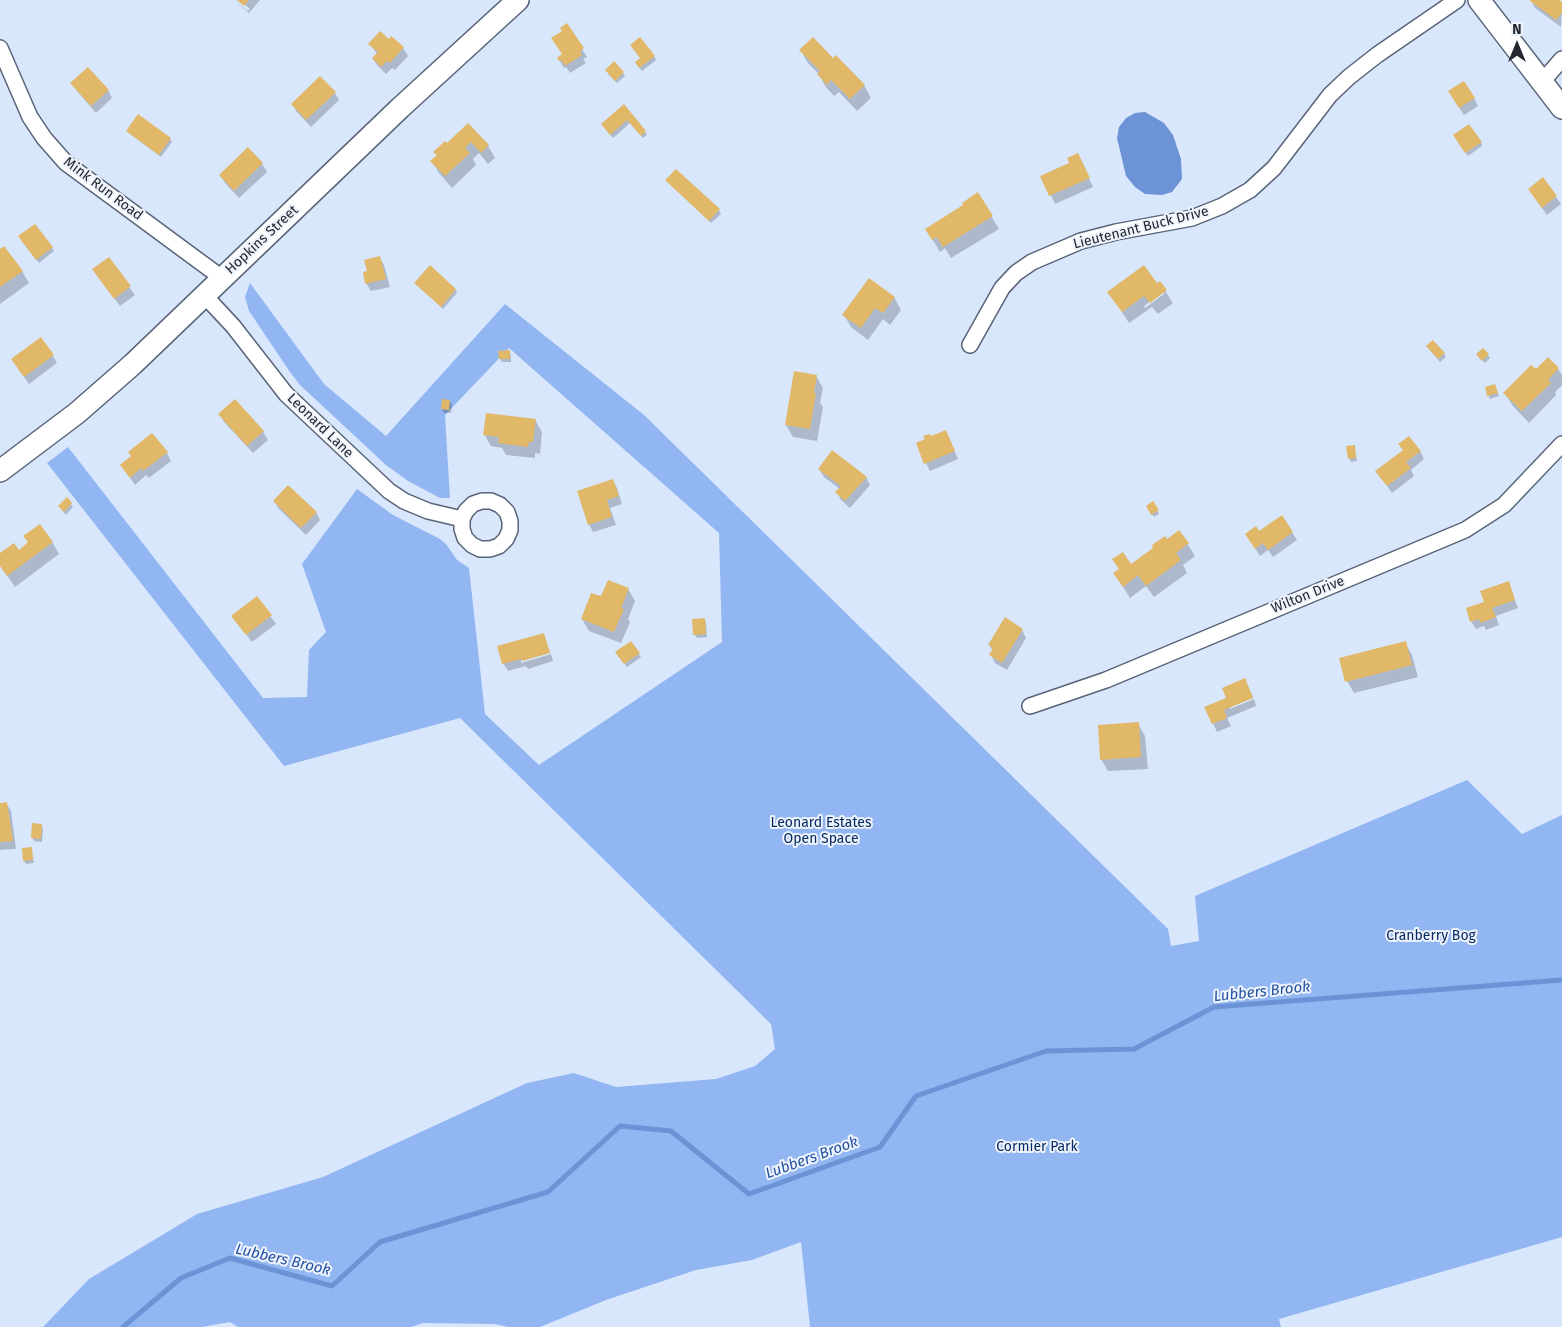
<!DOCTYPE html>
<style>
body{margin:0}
#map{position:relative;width:1562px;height:1327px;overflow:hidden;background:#d9e7fd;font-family:"Fira Sans",sans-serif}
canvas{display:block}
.north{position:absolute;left:1492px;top:20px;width:50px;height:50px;-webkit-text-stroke:4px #eef3fc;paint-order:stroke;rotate:0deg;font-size:14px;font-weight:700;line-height:20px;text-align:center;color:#222730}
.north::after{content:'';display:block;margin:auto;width:18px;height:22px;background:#222730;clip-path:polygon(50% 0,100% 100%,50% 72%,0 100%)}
</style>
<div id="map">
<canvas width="1562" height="1327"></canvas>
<div class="north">N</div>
</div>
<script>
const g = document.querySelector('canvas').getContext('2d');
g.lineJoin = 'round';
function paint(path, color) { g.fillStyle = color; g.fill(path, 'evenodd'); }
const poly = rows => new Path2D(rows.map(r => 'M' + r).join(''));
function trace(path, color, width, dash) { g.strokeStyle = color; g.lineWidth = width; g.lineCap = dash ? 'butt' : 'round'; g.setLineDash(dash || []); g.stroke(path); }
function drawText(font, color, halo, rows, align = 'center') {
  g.font = font + ' "Fira Sans",sans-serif'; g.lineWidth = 4; g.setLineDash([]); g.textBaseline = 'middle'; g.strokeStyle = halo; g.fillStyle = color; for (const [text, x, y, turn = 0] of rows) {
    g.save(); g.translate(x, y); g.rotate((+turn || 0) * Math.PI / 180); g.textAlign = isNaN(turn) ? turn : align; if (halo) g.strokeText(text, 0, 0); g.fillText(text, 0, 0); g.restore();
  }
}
paint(poly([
 [250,283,324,384,386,436,505,304,644,415,1168,929,1171,946,1199,941,1195,896,1467,780,1522,834,1562,815,1562,1237,1279,1319,1281,1327,810,1327,801,1242,752,1260,696,1270,606,1300,540,1327,508,1327,495,1324,423,1323,411,1327,238,1327,230,1322,202,1327,43,1327,89,1279,197,1214,323,1177,527,1083,574,1073,616,1087,716,1079,755,1066,775,1049,771,1024,460,718,284,766,47,463,68,447,263,698,307,697,309,650,326,632,302,564,357,489,393,515,440,539,446,544,457,560,469,568,485,714,539,765,722,642,719,533,509,348,445,415,450,498,440,498,408,481,386,465,300,385,290,372,249,311,245,297]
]), '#92b6f2');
paint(poly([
 [1145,112,1164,123,1173,135,1181,159,1182,179,1172,192,1162,195,1145,194,1135,187,1126,176,1117,138,1119,127,1126,118,1135,113]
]), '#6b93d6');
paint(poly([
 [234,0,248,11,250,9,239,0,260,0,249,13],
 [1531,0,1557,0,1562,3,1561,27,1535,8],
 [567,25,587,57,583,59,586,63,570,73,566,67,564,68,558,58,564,55,563,31],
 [391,37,403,48,408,56,395,70,392,68,386,74,378,66,373,59,377,54,370,44,389,40],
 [801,51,833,60,864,85,871,98,857,111,839,92,834,96,825,86,819,74,808,63],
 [654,56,656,60,642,71,638,66],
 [623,73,625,76,617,83,608,74],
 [72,83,108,90,112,98,96,113,77,91],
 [335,93,339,100,311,127,297,112,292,104],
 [1474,98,1478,106,1464,115,1454,100],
 [623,106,645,132,647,135,643,138,630,123,613,138,605,128],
 [468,125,488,146,495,158,488,164,479,153,473,159,476,165,452,188,439,173,432,161,437,156,435,152,447,144],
 [128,131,170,139,172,142,161,157,130,134],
 [1456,139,1481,142,1482,146,1468,156],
 [248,149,262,164,267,172,239,198,225,183,220,175],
 [1078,154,1093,187,1055,204,1042,176,1071,164],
 [1543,179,1561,204,1547,215,1529,190],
 [669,183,719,210,721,214,711,223],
 [978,194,999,229,951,258,945,248,940,252,927,230,965,206],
 [21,240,52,248,54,251,39,263],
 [0,250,22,271,29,283,0,304],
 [379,257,384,265,390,287,371,291,366,283,368,272],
 [108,258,135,295,120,306,93,270],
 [416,283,455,289,457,293,443,309],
 [1160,283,1173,303,1158,314,1152,307,1129,323,1109,292,1156,285],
 [1164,291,1164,294,1145,308,1144,306],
 [894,297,901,310,890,325,883,319,868,340,851,327,844,315],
 [1430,350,1444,354,1446,357,1440,362],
 [509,352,511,355,511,362,502,362,500,359],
 [1488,355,1490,358,1485,363,1479,358],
 [53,356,57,363,29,384,17,367],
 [1548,359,1558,369,1562,375,1562,385,1555,392,1556,395,1529,423,1512,405,1505,393,1536,371],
 [816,376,823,388,820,403,823,407,817,441,793,437,786,425],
 [1495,386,1499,396,1490,399,1488,395],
 [235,400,263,432,268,440,253,453,224,422,220,414],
 [450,401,452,405,451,413,444,413,442,409],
 [535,420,542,432,540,454,535,453,535,458,506,455,502,448,491,446,484,434],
 [946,432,958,459,930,471,926,463,931,438],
 [1354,446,1357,461,1351,462,1349,458],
 [1420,451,1424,459,1411,470,1414,476,1392,493,1377,471],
 [167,453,171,461,149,478,146,475,135,485,122,466],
 [819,469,866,477,870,485,850,508,841,500,837,492,840,489,824,477],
 [613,481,617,488,622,504,610,508,616,525,593,532,589,524],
 [67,499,73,507,66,515,60,507],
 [274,501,316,512,320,520,306,535,279,509],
 [1153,503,1159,514,1154,517,1147,507],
 [1282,517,1297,540,1273,557,1268,550,1260,556,1251,542,1259,533],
 [1179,531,1195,556,1183,565,1187,573,1154,597,1146,586,1130,598,1115,574,1131,566],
 [52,542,59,554,15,587,0,565,0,555,19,551,29,543],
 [1508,583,1518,608,1496,616,1499,625,1486,630,1484,626,1476,629,1471,621,1485,602],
 [628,589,635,601,628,619,630,622,621,643,589,631,582,619,602,598],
 [257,598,276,624,252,642,238,624],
 [704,619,706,623,707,637,697,638,695,635],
 [1022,630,1026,638,1007,670,995,663,991,655,993,651,989,645],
 [543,635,550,652,521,660,521,663,551,654,553,661,528,669,526,666,508,671,503,663],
 [631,643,641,657,627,667,617,652],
 [1405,643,1412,655,1418,677,1354,693,1347,681],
 [1245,680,1253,697,1230,706,1230,709,1254,699,1256,706,1227,718,1231,726,1217,732,1206,708,1228,699],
 [1138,724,1145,736,1148,769,1108,771,1101,759],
 [6,803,11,811,16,849,0,850,0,804],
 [41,825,43,829,42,842,34,841,32,837],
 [31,849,34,863,26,864,24,861]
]), '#0003');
trace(poly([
 [123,1327,181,1278,230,1258,332,1286,380,1242,548,1192,620,1126,671,1131,749,1194,880,1147,916,1096,1046,1051,1134,1049,1214,1007,1562,980]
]), '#6b93d6', 5);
paint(poly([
 [237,0,249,0,244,6],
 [1529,0,1559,0,1562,2,1562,13,1556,20],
 [567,23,584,48,580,51,582,55,565,66,561,60,559,61,557,58,562,54,551,38,562,31,560,28],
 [380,31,389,39,391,36,404,47,390,63,387,61,381,67,372,58,378,52,368,44],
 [640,37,655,56,639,68,635,62,640,58,630,45],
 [813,37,833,58,836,55,865,85,850,99,831,80,827,85,817,74,820,71,799,50],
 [614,61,624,72,615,81,605,70],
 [88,67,109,90,91,106,70,83],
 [320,76,336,92,306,120,291,104],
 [1464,81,1475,98,1459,108,1448,91],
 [624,104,646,131,641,136,627,120,610,135,601,124],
 [138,114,171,138,159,155,126,131],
 [468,123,489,145,481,153,471,142,465,148,470,153,445,176,430,161,437,155,433,152,445,141,447,143],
 [1469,124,1482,142,1465,153,1453,135],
 [248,147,263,163,234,191,219,175],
 [1078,153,1090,178,1049,196,1040,176,1069,163,1067,158],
 [676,169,720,209,709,221,665,180],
 [1543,177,1557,196,1542,208,1528,189],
 [978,192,993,216,943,247,937,237,932,240,925,229,963,205,962,203],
 [35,224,53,247,36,260,18,236],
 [4,246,23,271,0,287,0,249],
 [380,256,386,279,365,284,363,272,367,271,364,260],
 [109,257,131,286,114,299,92,269],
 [430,265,456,289,441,307,414,283],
 [1144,265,1157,283,1160,281,1167,290,1150,303,1144,296,1122,312,1107,292],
 [869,278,895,297,883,313,875,308,861,328,842,315],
 [41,337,54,355,24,377,11,359],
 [1433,340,1445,353,1438,359,1426,346],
 [1483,348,1489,354,1482,361,1476,354],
 [510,350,510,359,499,359,498,351],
 [1548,357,1559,368,1548,380,1551,383,1522,411,1503,393,1531,365,1536,369],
 [794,371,817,375,814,393,816,393,810,429,785,425],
 [1495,384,1498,393,1487,396,1485,387],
 [235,399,264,431,247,446,218,414],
 [442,399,450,400,449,410,441,409],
 [486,413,536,419,533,442,529,442,528,447,498,443,499,437,483,435],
 [946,430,955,451,924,464,916,443,925,439,923,436,930,434,931,436],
 [152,433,168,452,143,471,141,468,130,478,120,465,131,456,128,452],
 [1409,436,1421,451,1406,462,1411,468,1387,486,1375,471,1403,450,1398,444],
 [1355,445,1356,458,1348,459,1346,446],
 [832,450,867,477,845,501,835,492,841,486,818,469],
 [613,479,619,496,607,500,612,517,588,525,577,491],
 [288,485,317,512,301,528,273,501],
 [67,497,72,503,64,512,58,506],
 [1153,501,1159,510,1151,515,1146,506],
 [1282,515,1293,532,1268,550,1263,543,1255,549,1245,534,1256,526,1259,531],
 [40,524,53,542,7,576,0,566,0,553,14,543,19,550,28,542,23,536],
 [1179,530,1189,543,1176,553,1181,560,1146,586,1138,575,1123,587,1113,573,1119,569,1112,559,1123,552,1131,564,1153,548,1152,545,1165,536,1167,539],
 [608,580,629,588,621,608,624,609,614,632,581,619,591,593,601,596],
 [1509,581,1515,600,1492,608,1496,617,1480,623,1479,619,1470,622,1466,608,1484,602,1480,591],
 [257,596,272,615,246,635,231,616],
 [1005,617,1023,629,1002,663,989,655,993,648,988,645],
 [705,618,706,634,693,635,692,619],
 [544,633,550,653,522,661,521,659,502,664,497,646],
 [631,641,640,653,624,664,615,652],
 [1406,641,1412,665,1345,682,1339,658],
 [1245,678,1253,698,1224,710,1227,718,1212,724,1204,707,1226,698,1222,688],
 [1139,722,1141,757,1100,760,1098,725],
 [7,802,13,841,0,842,0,803],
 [32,823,42,824,41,839,31,838],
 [32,847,33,860,23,861,22,848]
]), '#e1b768');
const street = poly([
 [0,48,30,117,44,138,66,163,222,278],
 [1541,83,1562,59],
 [205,296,233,326,286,394,389,491,404,501,428,511,462,519,466,511,473,504,482,501,491,501,500,505,507,512,510,521,510,530,506,539,499,546,490,549,480,549,472,545,465,538,462,529,462,519],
 [970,345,1002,288,1016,273,1032,262,1081,241,1116,232,1192,218,1222,206,1250,190,1274,168,1330,95,1349,77,1377,55,1457,0],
 [1030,706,1106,680,1465,530,1504,505,1562,444]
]);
const secondary = poly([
 [1479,0,1562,108],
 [0,471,77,413,133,364,400,108,518,0]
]);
trace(street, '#586477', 18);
trace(secondary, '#586477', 24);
trace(street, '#fff', 15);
trace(secondary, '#fff', 21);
drawText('14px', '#222730', '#eef3fc', [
 ["Mink Run Road",103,189,37],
 ["Lieutenant Buck Drive",1141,228,-14],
 ["Hopkins Street",262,240,-43],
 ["Leonard Lane",320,426,44],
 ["Wilton Drive",1308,595,-22]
]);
drawText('14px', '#052963', '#eef3fc', [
 ["Leonard Estates",821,823],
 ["Open Space",821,839],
 ["Cranberry Bog",1431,936],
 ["Cormier Park",1037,1147]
]);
drawText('italic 15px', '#2352a2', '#eef3fc', [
 ["Lubbers Brook",1262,992,-6],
 ["Lubbers Brook",812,1158,-20],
 ["Lubbers Brook",283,1260,13]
]);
</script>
